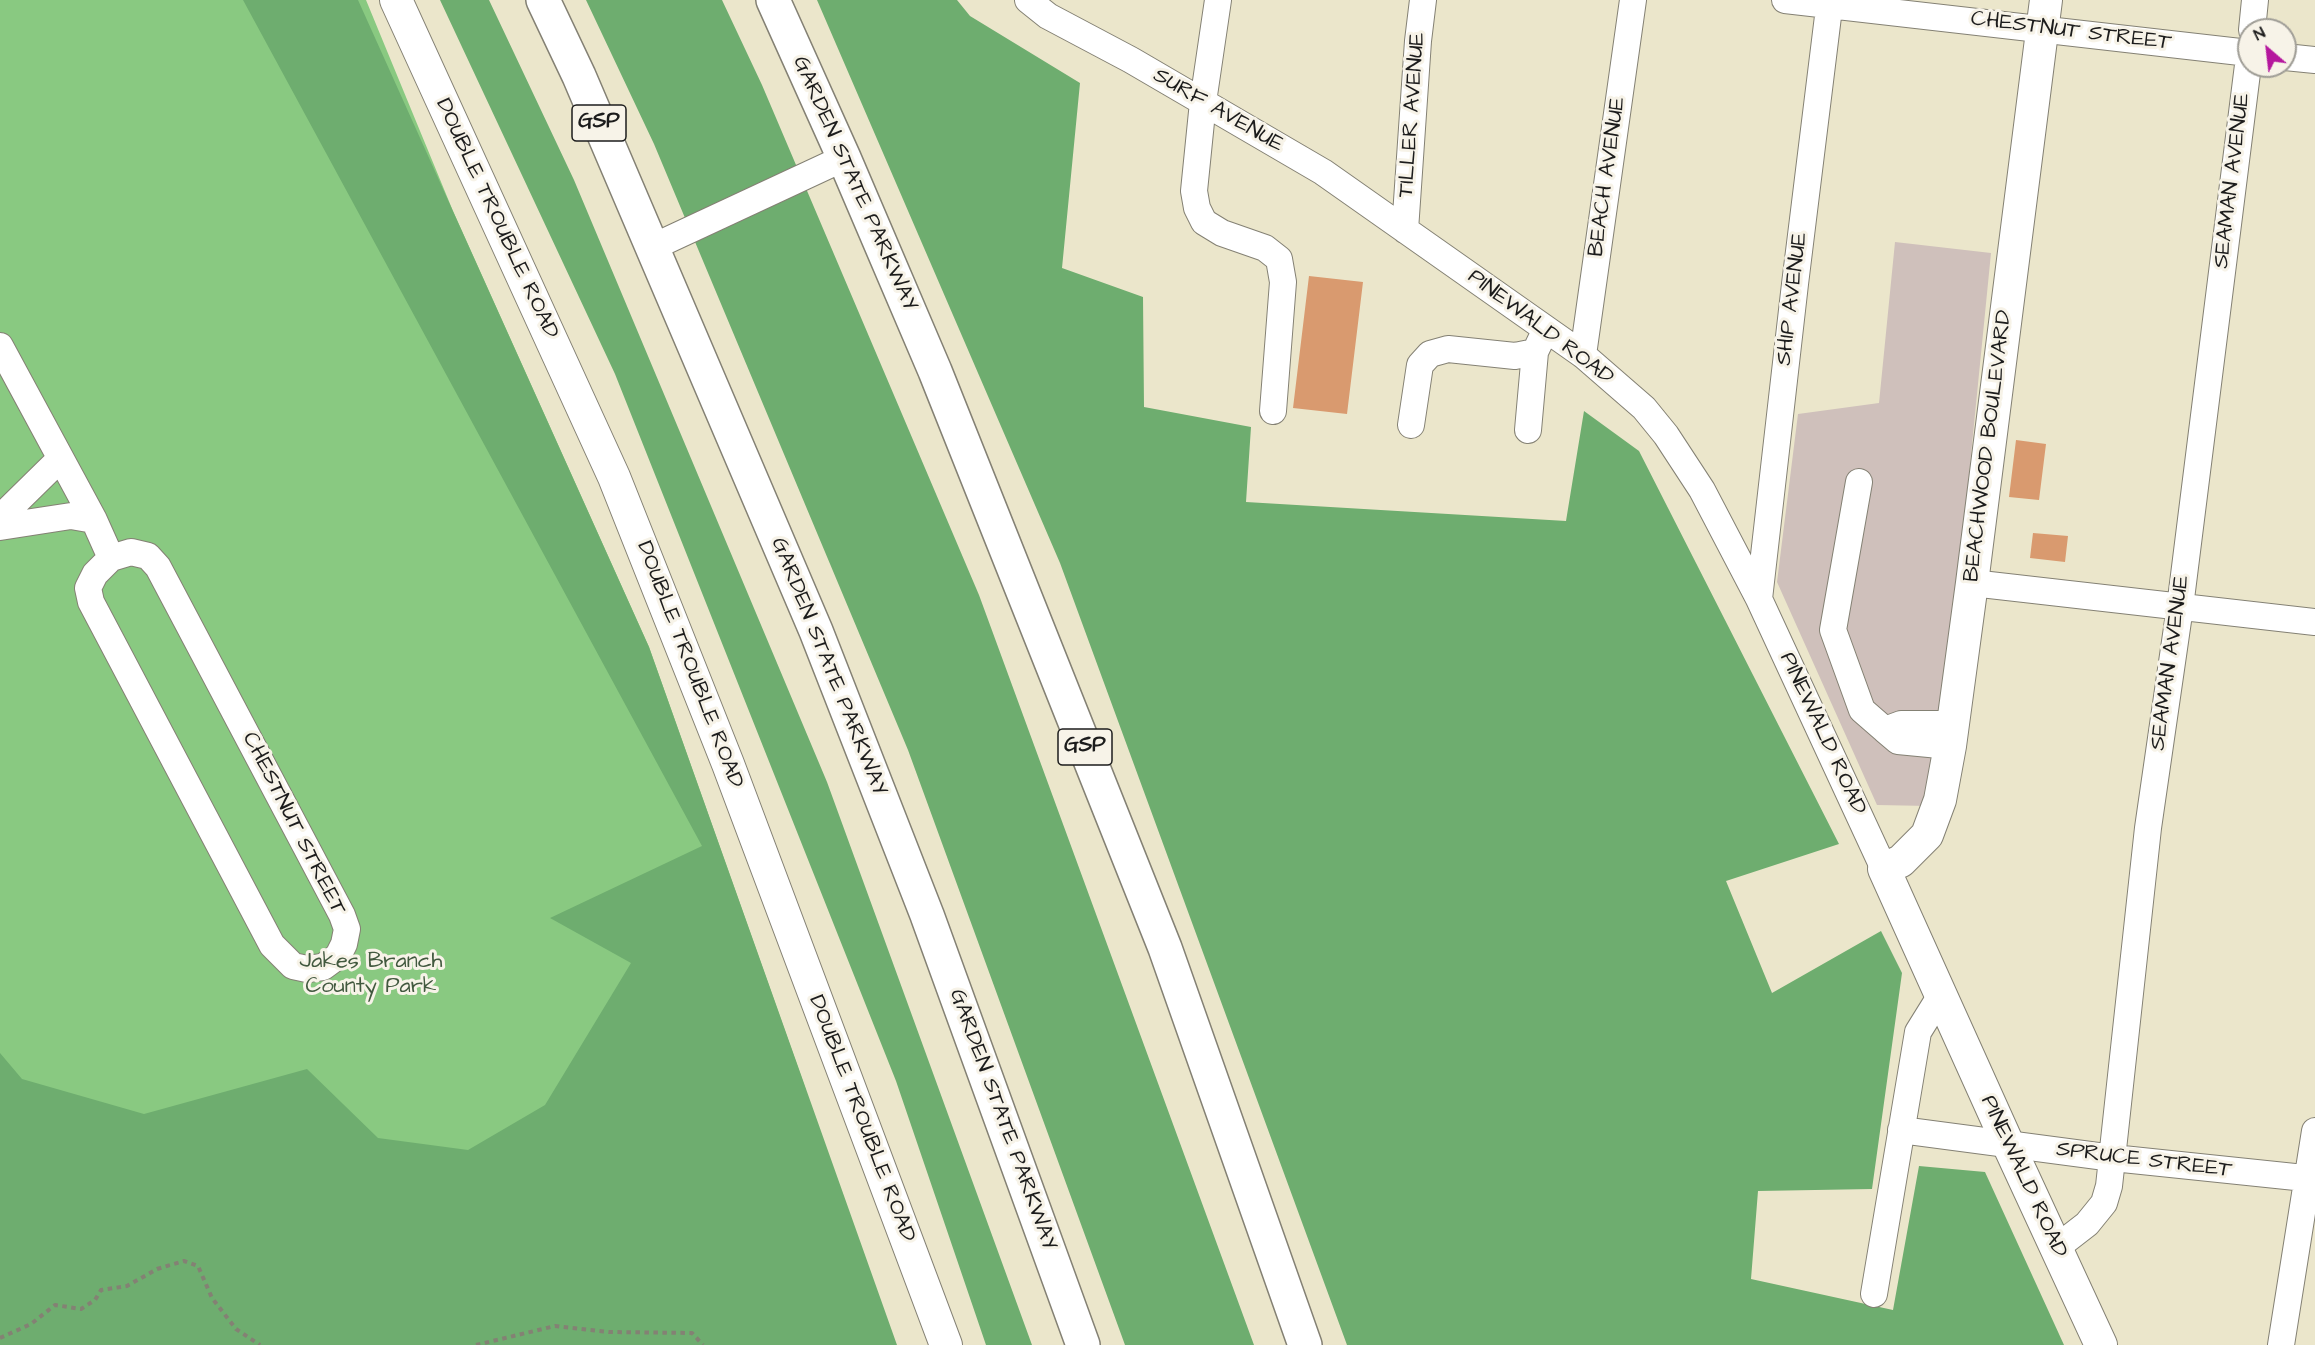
<!DOCTYPE html>
<style>
body{margin:0}
#map{position:relative;width:2315px;height:1345px;overflow:hidden;background:#ebe6cb;font-family:"Architects Daughter",sans-serif}
canvas{display:block}
.north{position:absolute;left:2237px;top:18px;width:60px;height:60px;box-sizing:border-box;background:#f7f3e8;border:2px solid #9f9d96;border-radius:50%;rotate:332deg;font-size:16px;font-weight:700;line-height:24px;text-align:center;color:#1c1c1c}
.north::after{content:'';display:block;margin:auto;width:21px;height:27px;background:#b5179e;clip-path:polygon(50% 0,100% 100%,50% 72%,0 100%)}
</style>
<div id="map">
<canvas width="2315" height="1345"></canvas>
<div class="north">N</div>
</div>
<script>
const g = document.querySelector('canvas').getContext('2d');
g.lineJoin = 'round';
function paint(path, color) { g.fillStyle = color; g.fill(path, 'evenodd'); }
const poly = rows => new Path2D(rows.map(r => 'M' + r).join(''));
function trace(path, color, width, dash) { g.strokeStyle = color; g.lineWidth = width; g.lineCap = dash ? 'butt' : 'round'; g.setLineDash(dash || []); g.stroke(path); }
function drawText(font, color, halo, rows, align = 'center') {
  g.font = font + ' "Architects Daughter",sans-serif'; g.lineWidth = 6; g.setLineDash([]); g.textBaseline = 'middle'; g.strokeStyle = halo; g.fillStyle = color; for (const [text, x, y, turn = 0] of rows) {
    g.save(); g.translate(x, y); g.rotate((+turn || 0) * Math.PI / 180); g.textAlign = isNaN(turn) ? turn : align; if (halo) g.strokeText(text, 0, 0); g.fillText(text, 0, 0); g.restore();
  }
}
paint(poly([
 [1895,242,1991,253,1966,505,1929,806,1877,805,1777,582,1798,414,1879,403]
]), '#cfc0bb');
paint(poly([
 [0,0,366,0,453,211,649,647,806,1090,0,1345]
]), '#89c981');
paint(poly([
 [243,0,358,0,649,647,897,1345,0,1345,0,1053,22,1079,144,1114,307,1069,378,1138,468,1150,545,1105,631,963,550,918,702,846],
 [440,0,489,0,574,180,827,782,1032,1345,986,1345,896,1081,615,374],
 [586,0,722,0,762,85,979,595,1254,1345,1125,1345,908,750,654,144],
 [817,0,957,0,970,16,1080,83,1062,268,1143,297,1144,407,1251,427,1246,502,1566,521,1584,411,1639,451,1839,844,1726,881,1772,993,1881,931,1902,973,1872,1189,1758,1191,1751,1279,1893,1310,1919,1166,1985,1172,2064,1345,1347,1345,1060,563]
]), '#6ead6f');
paint(poly([
 [1309,276,1363,282,1347,414,1293,408],
 [2016,440,2046,444,2039,500,2009,497],
 [2033,533,2068,536,2065,562,2030,558]
]), '#d99a6f');
const minor = poly([
 [1028,0,1048,16,1131,60,1323,172,1583,355,1644,408,1666,435,1702,490,1759,599,1884,869],
 [1218,0,1203,102,1194,191,1197,208,1204,222,1222,233,1265,248,1279,259,1283,282,1273,411],
 [1785,0,2249,53],
 [2252,30,2255,0],
 [2285,57,2315,60],
 [1405,230,1418,41,1423,0],
 [653,247,844,158],
 [0,346,94,520,111,558,95,574,88,588,91,602,272,945,293,966,307,969,323,967,338,956,344,944,347,929,342,915,158,567,148,556,131,552,111,558],
 [1583,355,1633,0],
 [1411,425,1420,365,1430,354,1448,349,1515,356,1535,352,1546,329],
 [1528,430,1535,352],
 [1859,482,1833,630,1862,710,1885,730],
 [0,515,7,511,60,459],
 [0,527,71,516,94,520],
 [1972,583,2315,622],
 [1759,599,1795,284,1830,0],
 [1950,746,1898,741,1885,730,1901,724,1953,724],
 [1901,1130,2113,1158,2315,1179],
 [2056,1248,2087,1224,2104,1203,2109,1186,2148,828,2180,607,2249,57],
 [1874,1294,1918,1032,1941,995],
 [2281,1345,2315,1131]
]);
const major = poly([
 [396,0,614,477,728,764,946,1345],
 [2046,0,1972,583,1950,746,1940,800,1927,835,1901,861,1884,869,2008,1144,2101,1345]
]);
const highway = poly([
 [543,0,579,76,816,631,927,915,1083,1345],
 [773,0,844,158,935,371,1165,948,1305,1345]
]);
trace(minor, '#848174', 28);
trace(major, '#848174', 34);
trace(highway, '#848174', 36);
trace(poly([
 [0,1338,31,1324,55,1305,81,1309,95,1300,101,1290,127,1286,157,1269,184,1261,198,1266,212,1298,236,1329,260,1345],
 [476,1345,555,1326,609,1332,692,1333,703,1345]
]), '#848174', 4, [4.5, 4.5]);
trace(minor, '#fff', 26);
trace(major, '#fff', 32);
trace(highway, '#fff', 33);
for (const [x, y, w] of [
 [599,123,54],
 [1085,747,54]
]) { const box = new Path2D(); box.roundRect(x - w / 2, y - 18, w, 36, 4.5); g.fillStyle = '#f7f3e8'; g.fill(box); trace(box, '#1c1c1c', 1.5); }
drawText('bold 21px', '#1c1c1c', null, [
 ["GSP",599,123],
 ["GSP",1085,747]
]);
drawText('22px', '#1c1c1c', '#f7f3e8', [
 ["CHESTNUT STREET",2071,32,7],
 ["SURF AVENUE",1218,111,30],
 ["TILLER AVENUE",1413,115,-86],
 ["BEACH AVENUE",1608,177,-82],
 ["SEAMAN AVENUE",2233,181,-83],
 ["GARDEN STATE PARKWAY",854,184,66],
 ["DOUBLE TROUBLE ROAD",496,219,65],
 ["SHIP AVENUE",1793,299,-83],
 ["PINEWALD ROAD",1540,328,37],
 ["BEACHWOOD BOULEVARD",1989,446,-83],
 ["SEAMAN AVENUE",2171,663,-82],
 ["DOUBLE TROUBLE ROAD",689,665,69],
 ["GARDEN STATE PARKWAY",828,667,68],
 ["PINEWALD ROAD",1822,734,65],
 ["CHESTNUT STREET",293,824,63],
 ["DOUBLE TROUBLE ROAD",861,1119,69],
 ["GARDEN STATE PARKWAY",1002,1120,70],
 ["SPRUCE STREET",2144,1161,7],
 ["PINEWALD ROAD",2023,1177,65]
]);
drawText('22px', '#42593f', '#f7f3e8', [
 ["Jakes Branch",371,962],
 ["County Park",371,987]
]);
</script>
